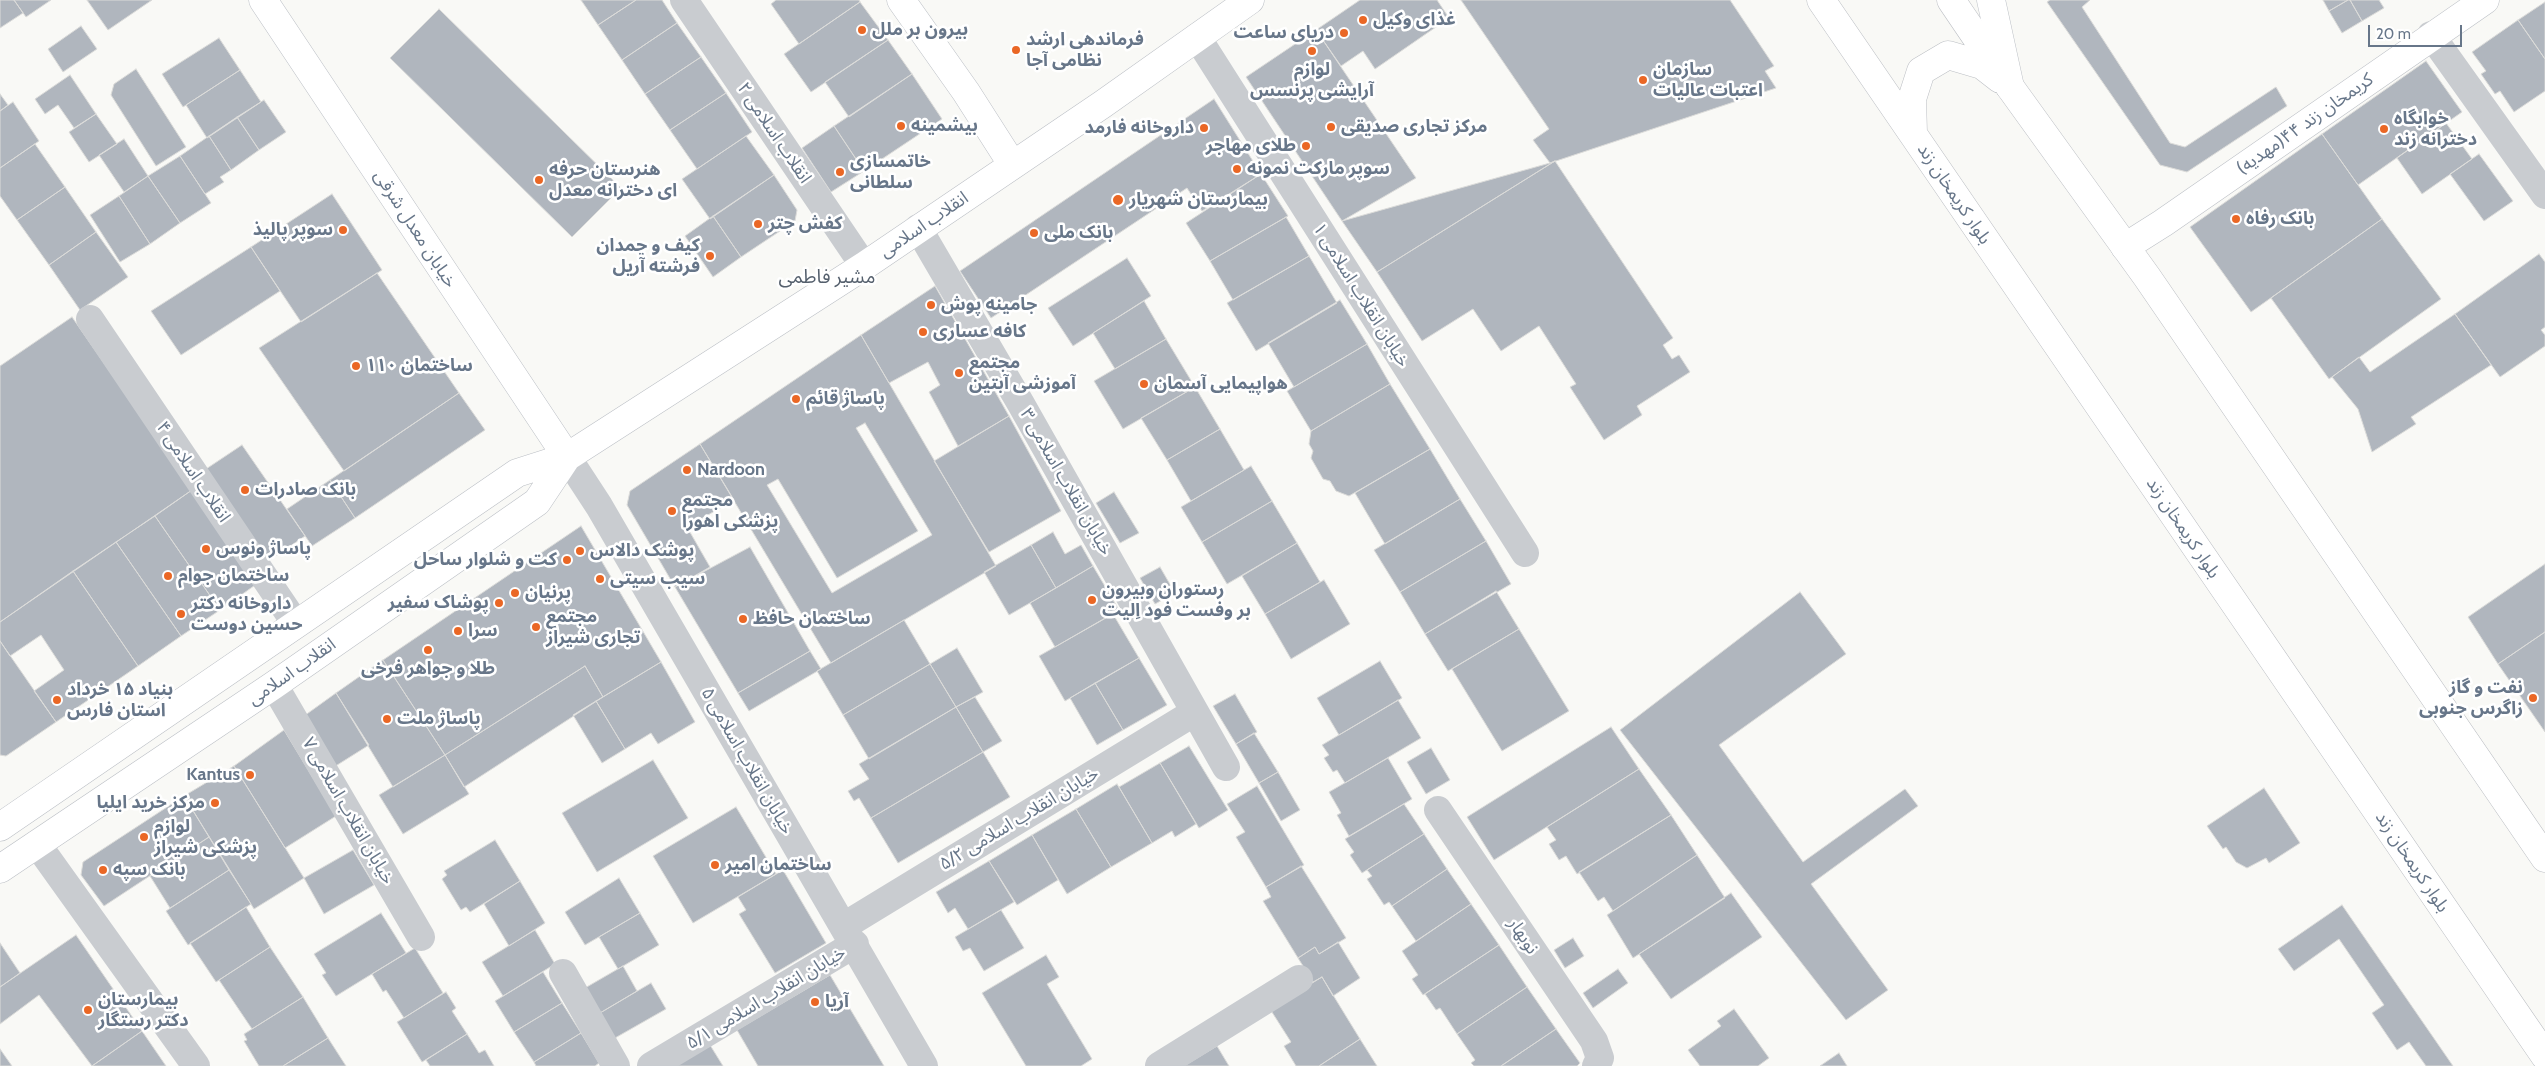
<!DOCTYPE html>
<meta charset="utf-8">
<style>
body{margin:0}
#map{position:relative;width:2545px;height:1066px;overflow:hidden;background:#f9f9f6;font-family:Cabin,sans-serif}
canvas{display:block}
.scale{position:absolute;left:2368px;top:25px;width:94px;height:22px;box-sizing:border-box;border:2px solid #677689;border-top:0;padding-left:6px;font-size:15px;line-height:18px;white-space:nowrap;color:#677689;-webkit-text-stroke:4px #fff;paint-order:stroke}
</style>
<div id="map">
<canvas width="2545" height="1066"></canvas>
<div class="scale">20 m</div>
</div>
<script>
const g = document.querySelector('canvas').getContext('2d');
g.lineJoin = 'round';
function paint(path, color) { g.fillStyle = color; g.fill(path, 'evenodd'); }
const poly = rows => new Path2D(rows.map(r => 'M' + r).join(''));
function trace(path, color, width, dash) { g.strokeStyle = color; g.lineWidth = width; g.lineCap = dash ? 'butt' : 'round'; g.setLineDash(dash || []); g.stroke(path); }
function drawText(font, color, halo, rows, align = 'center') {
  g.font = font + ' Cabin,"Noto Sans Arabic",sans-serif'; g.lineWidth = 5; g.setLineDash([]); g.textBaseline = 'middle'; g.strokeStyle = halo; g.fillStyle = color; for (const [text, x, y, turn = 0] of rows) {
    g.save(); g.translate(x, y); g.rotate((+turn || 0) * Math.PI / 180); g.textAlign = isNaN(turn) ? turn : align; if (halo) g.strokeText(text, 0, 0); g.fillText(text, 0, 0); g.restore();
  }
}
const building = poly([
 [0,0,14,0,23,13,0,28,0,0],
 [14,0,51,0,26,17,14,0],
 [87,0,152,0,108,30,87,0],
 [581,0,636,0,598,25,581,0],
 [636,0,662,0,677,23,622,60,598,25,636,0],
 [776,0,859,0,860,2,799,44,771,4,776,0],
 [1360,0,1437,0,1449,18,1375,69,1363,51,1341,66,1316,30,1360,0],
 [1461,0,1730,0,1774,66,1765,71,1776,88,1550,163,1533,140,1549,129,1461,0],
 [2050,0,2090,0,2082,7,2170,143,2185,147,2276,87,2287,106,2187,172,2160,165,2047,2,2050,0],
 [2323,0,2348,0,2329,11,2323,0],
 [2348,0,2350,0,2362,21,2342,33,2329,11,2348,0],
 [2350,0,2379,0,2384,8,2362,21,2350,0],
 [860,2,888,40,811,92,784,54,860,2],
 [2545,2,2545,59,2518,20,2545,2],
 [439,9,621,188,572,237,390,58,439,9],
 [2518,20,2545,59,2545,91,2514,112,2500,91,2495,94,2481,74,2486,71,2472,52,2518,20],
 [677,23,701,57,645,94,622,60,677,23],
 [81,26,97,49,63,72,48,49,81,26],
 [1316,30,1416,178,1342,221,1246,77,1316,30],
 [219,38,240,70,183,107,162,74,219,38],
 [888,40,912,74,849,117,825,82,888,40],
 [701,57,726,93,670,130,645,94,701,57],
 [2426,61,2462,112,2358,185,2322,134,2426,61],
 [136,69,186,147,156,166,111,95,114,84,136,69],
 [240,70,261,102,207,138,186,105,240,70],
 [912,74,942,119,864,171,834,126,912,74],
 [70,75,96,114,74,128,58,105,45,114,35,99,70,75],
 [726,93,752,132,697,169,670,130,726,93],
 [0,94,8,105,0,111,0,94],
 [1214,99,1261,174,1202,211,1187,188,991,318,960,271,1214,99],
 [264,100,286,132,259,150,237,117,264,100],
 [13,102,39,141,0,168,0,111,13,102],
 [96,114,117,144,89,162,69,132,96,114],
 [237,117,259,150,231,170,209,136,237,117],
 [2446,123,2472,159,2422,194,2397,158,2446,123],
 [834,126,864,171,831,192,802,148,834,126],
 [2322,134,2382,219,2251,312,2190,227,2322,134],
 [209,136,231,170,220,177,224,182,205,194,180,156,209,136],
 [746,136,774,175,710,219,682,179,746,136],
 [124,139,148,176,124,192,99,155,124,139],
 [35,144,65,187,17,220,0,196,0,168,35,144],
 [2479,154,2513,201,2484,221,2450,174,2479,154],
 [180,156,211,203,180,223,148,176,180,156],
 [1555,161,1673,338,1663,345,1672,359,1679,355,1690,372,1637,406,1642,415,1604,440,1570,387,1576,384,1539,326,1501,351,1473,309,1422,341,1377,272,1555,161],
 [1555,161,1377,272,1342,221,1550,163,1555,161],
 [1261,174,1288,216,1210,261,1186,223,1261,174],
 [774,175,797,210,795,221,741,257,713,216,774,175],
 [148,176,180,223,150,244,119,196,148,176],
 [65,187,96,232,49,265,17,220,65,187],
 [332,194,382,270,301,322,251,247,332,194],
 [119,196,150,244,120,262,90,215,119,196],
 [713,216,741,257,713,277,685,236,713,216],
 [1286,217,1309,256,1233,300,1210,261,1286,217],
 [2382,219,2441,299,2329,379,2271,298,2382,219],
 [96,232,128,277,80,310,49,265,96,232],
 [251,247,280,291,181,355,151,311,251,247],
 [2539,254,2545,262,2545,327,2541,330,2545,335,2545,346,2500,377,2455,314,2539,254],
 [1309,256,1337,303,1256,351,1227,303,1309,256],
 [1127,258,1151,296,1073,346,1048,308,1127,258],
 [377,273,459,393,344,471,259,348,377,273],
 [935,286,1009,416,958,446,929,392,940,385,928,362,889,383,861,335,935,286],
 [1340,300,1367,344,1294,387,1268,343,1340,300],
 [1144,301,1166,339,1115,369,1093,333,1144,301],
 [2455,314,2491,365,2411,417,2416,424,2372,452,2358,409,2332,377,2359,357,2370,372,2455,314],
 [72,317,192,490,0,622,0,366,72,317],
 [861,335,996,566,831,663,700,444,861,335],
 [865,423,932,535,832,593,767,485,778,479,837,578,918,531,856,428,865,423],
 [1166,339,1195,387,1123,429,1094,381,1166,339],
 [1367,344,1390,384,1311,431,1287,391,1367,344],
 [1390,384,1430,449,1349,496,1336,491,1330,481,1323,479,1311,458,1313,451,1309,444,1311,431,1390,384],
 [1195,387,1220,429,1167,460,1141,418,1195,387],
 [459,393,485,430,355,518,330,480,459,393],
 [1009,416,1061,511,989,552,934,461,1009,416],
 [1220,429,1244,470,1191,501,1167,460,1220,429],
 [700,444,734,500,687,527,710,567,675,587,627,505,630,491,700,444],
 [242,445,305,536,267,562,203,471,242,445],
 [1430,449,1460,499,1385,544,1355,493,1430,449],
 [1251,466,1272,501,1202,542,1181,507,1251,466],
 [330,480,355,518,312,546,287,509,330,480],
 [192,490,258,583,220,610,155,516,192,490],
 [1114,492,1139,533,1120,543,1096,503,1114,492],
 [1460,499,1486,541,1400,592,1374,550,1460,499],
 [1272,501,1297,543,1227,584,1202,542,1272,501],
 [155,516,220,610,181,636,116,542,155,516],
 [581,526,661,662,603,697,585,666,445,755,383,660,581,526],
 [1053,532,1065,554,1081,545,1093,566,1056,588,1031,545,1053,532],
 [1486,541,1511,584,1425,634,1400,592,1486,541],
 [116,542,181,636,138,666,73,571,116,542],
 [1297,543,1320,582,1265,614,1242,576,1297,543],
 [1031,545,1056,588,1009,615,984,572,1031,545],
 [750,547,810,651,738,693,675,587,750,547],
 [2545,564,2545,632,2498,664,2468,617,2545,564],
 [1093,566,1119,610,1055,647,1030,603,1093,566],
 [1160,567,1175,593,1155,604,1140,578,1160,567],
 [73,571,138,666,56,722,34,691,64,670,41,635,10,656,0,641,0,622,73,571],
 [1324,580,1350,624,1291,659,1265,614,1324,580],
 [1496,591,1519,629,1448,671,1425,634,1496,591],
 [1800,592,1846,654,1719,745,1803,862,1905,789,1918,806,1811,884,1888,990,1846,1020,1620,730,1800,592],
 [1113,614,1139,658,1065,701,1039,656,1113,614],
 [904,620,930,664,843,715,817,671,904,620],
 [1519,629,1569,711,1502,751,1452,669,1519,629],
 [2545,632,2545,732,2498,664,2545,632],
 [0,641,56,722,6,756,0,755,0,641],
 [957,648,983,692,956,707,930,664,957,648],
 [810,651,821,669,749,711,738,693,810,651],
 [1139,658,1167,705,1123,730,1095,683,1139,658],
 [383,660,445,755,393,787,336,693,383,660],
 [1380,661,1402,698,1339,735,1317,698,1380,661],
 [661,662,695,722,658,744,651,733,625,749,596,701,661,662],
 [930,664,956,707,869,759,843,715,930,664],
 [585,666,603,697,464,787,445,755,585,666],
 [1095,683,1123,730,1097,745,1070,698,1095,683],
 [336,693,369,745,334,767,304,716,336,693],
 [1235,694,1257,732,1236,744,1213,706,1235,694],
 [975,697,1002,741,983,752,956,707,975,697],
 [1398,700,1421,738,1345,783,1337,770,1333,772,1324,758,1329,755,1322,745,1398,700],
 [596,701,625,749,602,763,573,715,596,701],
 [956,707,983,752,871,818,859,798,854,801,848,791,869,779,859,764,956,707],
 [1611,727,1639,769,1494,860,1467,817,1611,727],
 [284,730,336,816,285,848,234,766,284,730],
 [1254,733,1278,772,1259,783,1236,744,1254,733],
 [1189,746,1228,810,1199,828,1160,763,1189,746],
 [1431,748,1450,780,1426,794,1407,762,1431,748],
 [983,752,1010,797,898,863,871,818,983,752],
 [445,755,469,794,403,834,379,795,445,755],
 [1388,758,1412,799,1349,836,1337,815,1341,813,1329,792,1388,758],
 [653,760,688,818,597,872,562,813,653,760],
 [1160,763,1196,824,1175,837,1172,831,1152,843,1119,787,1160,763],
 [234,766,304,878,254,909,184,796,234,766],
 [1639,769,1671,815,1577,874,1566,856,1559,860,1549,844,1556,840,1547,827,1639,769],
 [1278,772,1300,810,1281,821,1259,783,1278,772],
 [1117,784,1152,843,1111,867,1076,809,1117,784],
 [1257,786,1304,865,1266,887,1236,837,1245,832,1227,804,1257,786],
 [2264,788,2300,843,2269,863,2266,858,2247,868,2236,862,2226,847,2223,849,2207,826,2264,788],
 [184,796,209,837,104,906,81,875,83,862,184,796],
 [1404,804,1424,834,1362,873,1350,855,1354,852,1345,839,1404,804],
 [736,807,776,874,693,923,653,856,736,807],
 [1076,809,1111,867,1067,894,1032,835,1076,809],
 [1671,815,1697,855,1613,911,1604,897,1598,901,1579,872,1671,815],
 [1424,834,1447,869,1392,906,1389,902,1384,905,1367,879,1372,876,1367,870,1424,834],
 [1032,835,1058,880,1017,905,989,861,1032,835],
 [209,837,229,870,170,908,150,876,209,837],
 [495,840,520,881,470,912,466,907,461,910,442,879,447,875,444,871,495,840],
 [353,850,374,885,324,914,304,878,353,850],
 [1697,855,1725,898,1633,958,1607,915,1697,855],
 [989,861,1014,902,968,929,955,908,948,913,936,892,989,861],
 [1301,866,1346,938,1319,954,1315,947,1298,958,1263,901,1271,897,1266,887,1301,866],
 [1447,869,1471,904,1416,941,1392,906,1447,869],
 [229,870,251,904,188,945,166,911,229,870],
 [783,870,826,943,775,973,739,914,746,910,738,897,783,870],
 [619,878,640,913,585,945,565,912,619,878],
 [520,881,545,923,509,946,484,904,520,881],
 [1731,893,1762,937,1671,999,1639,954,1731,893],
 [1471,904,1499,945,1423,995,1412,979,1418,975,1402,951,1471,904],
 [2342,905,2453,1066,2426,1066,2409,1042,2397,1050,2372,1013,2384,1005,2339,939,2294,971,2278,949,2342,905],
 [246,907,270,947,216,982,190,943,246,907],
 [1001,910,1024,948,984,971,970,948,963,951,955,937,1001,910],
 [381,913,406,953,336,996,322,975,326,973,314,954,381,913],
 [640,913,659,945,618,969,599,937,640,913],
 [535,930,555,964,503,996,482,962,535,930],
 [76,935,142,1031,92,1066,39,995,0,1024,0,987,76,935],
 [1573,938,1584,956,1565,968,1554,950,1573,938],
 [1338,942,1360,978,1333,996,1322,977,1313,982,1298,958,1315,947,1319,954,1338,942],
 [0,943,20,973,0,987,0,943],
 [1499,945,1527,987,1457,1034,1440,1008,1436,1010,1425,994,1499,945],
 [270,947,303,997,252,1029,219,980,270,947],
 [415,948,443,993,404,1018,386,990,383,992,372,974,415,948],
 [1046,955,1059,977,1047,984,1092,1059,1081,1066,1026,1066,982,993,1046,955],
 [623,966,637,991,600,1013,585,988,623,966],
 [1618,969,1628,983,1593,1008,1583,993,1618,969],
 [543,972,562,1003,514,1032,495,1001,543,972],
 [830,975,884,1066,758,1066,737,1030,830,975],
 [1322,977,1360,1039,1319,1066,1296,1066,1284,1046,1291,1042,1270,1009,1322,977],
 [651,983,666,1009,615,1038,600,1013,651,983],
 [1527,987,1556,1029,1501,1066,1474,1066,1471,1063,1475,1060,1457,1034,1527,987],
 [446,992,456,1008,452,1011,467,1034,422,1062,397,1022,446,992],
 [303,997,328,1038,283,1066,259,1066,244,1041,247,1040,244,1034,303,997],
 [562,1003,581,1033,534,1062,514,1032,562,1003],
 [1734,1009,1769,1058,1758,1066,1700,1066,1688,1050,1721,1026,1717,1021,1734,1009],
 [1556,1029,1580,1063,1577,1066,1501,1066,1556,1029],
 [142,1031,166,1066,92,1066,142,1031],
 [581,1033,599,1063,595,1066,536,1066,534,1062,581,1033],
 [467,1034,479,1053,485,1050,494,1066,430,1066,426,1060,467,1034],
 [328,1038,346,1066,283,1066,328,1038],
 [1360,1039,1377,1066,1319,1066,1360,1039],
 [710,1045,723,1066,675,1066,710,1045],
 [1217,1046,1229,1066,1184,1066,1217,1046],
 [0,1049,12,1066,0,1066,0,1049],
 [1839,1053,1847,1066,1820,1066,1839,1053]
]);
paint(building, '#b0b6be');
trace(building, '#dbdbd9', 1);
const secondary = poly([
 [263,0,567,457],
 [901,0,966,92,1012,164],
 [1991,0,2010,87],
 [2125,247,2163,223,2485,0],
 [0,827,517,473,567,457,864,266,1103,104,1250,0],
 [0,869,274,685,537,502,567,457]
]);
const primary = poly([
 [1821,0,2545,1056],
 [1951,0,2010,87,2147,277,2545,858],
 [1913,133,1912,99,1921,71,1948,55,1982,65,2000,79]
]);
trace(secondary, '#bbbfc5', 29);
trace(primary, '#bcbfc4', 29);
trace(poly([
 [684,0,864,266],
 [2431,35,2545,195],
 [1197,37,1525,553],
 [918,228,1021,404,1226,767],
 [90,319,296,624],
 [567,457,599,506,924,1066],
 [274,685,421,937],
 [1438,810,1594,1041,1600,1058,1596,1066],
 [37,844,196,1066],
 [844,926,1195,712],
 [563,973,616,1066],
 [651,1066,855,944],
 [1159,1066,1299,979]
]), '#c9ccd0', 28);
trace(secondary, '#fff', 28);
trace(primary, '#fff', 28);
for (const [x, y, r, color] of [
 [1363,20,5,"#ea6725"],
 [862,30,5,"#ea6725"],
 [1344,33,5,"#ea6725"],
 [1016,50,5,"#ea6725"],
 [1312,51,5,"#ea6725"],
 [1643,80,5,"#ea6725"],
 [901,126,5,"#ea6725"],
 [1331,127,5,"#ea6725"],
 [1204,128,5,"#ea6725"],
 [2384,129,5,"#ea6725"],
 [1306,146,5,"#ea6725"],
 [1237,169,5,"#ea6725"],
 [840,172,5,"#ea6725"],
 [539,180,5,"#ea6725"],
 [1118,200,6,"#ea6725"],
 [2236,219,5,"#ea6725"],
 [758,224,5,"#ea6725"],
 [343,230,5,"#ea6725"],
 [1034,233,5,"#ea6725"],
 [710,256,5,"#ea6725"],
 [931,305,5,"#ea6725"],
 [923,332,5,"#ea6725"],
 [356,366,5,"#ea6725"],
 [959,373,5,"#ea6725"],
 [1144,384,5,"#ea6725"],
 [796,399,5,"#ea6725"],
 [687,470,5,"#ea6725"],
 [245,490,5,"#ea6725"],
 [672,511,5,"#ea6725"],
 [206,549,5,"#ea6725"],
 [580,551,5,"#ea6725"],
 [567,560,5,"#ea6725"],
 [168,576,5,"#ea6725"],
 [600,579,5,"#ea6725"],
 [515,593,5,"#ea6725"],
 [1092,600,5,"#ea6725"],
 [499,603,5,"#ea6725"],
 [181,614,5,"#ea6725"],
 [743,619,5,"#ea6725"],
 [536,627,5,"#ea6725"],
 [458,631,5,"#ea6725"],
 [428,650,5,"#ea6725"],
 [2533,698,5,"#ea6725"],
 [57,700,5,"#ea6725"],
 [387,719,5,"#ea6725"],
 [250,775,5,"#ea6725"],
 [215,803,5,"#ea6725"],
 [144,837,5,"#ea6725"],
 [715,865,5,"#ea6725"],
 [103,870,5,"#ea6725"],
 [815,1002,5,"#ea6725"],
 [88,1010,5,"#ea6725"]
]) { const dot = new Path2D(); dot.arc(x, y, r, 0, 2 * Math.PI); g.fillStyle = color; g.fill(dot); trace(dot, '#fff', 2); }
drawText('bold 18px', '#677689', '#fff', [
 ["غذای وکیل",1373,20],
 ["بیرون بر ملل",872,30],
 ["دریای ساعت",1334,33,"right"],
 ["فرماندهی ارشد",1026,40],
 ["نظامی آجا",1026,61],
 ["لوازم",1312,70,"center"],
 ["آرایشی پرنسس",1312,91,"center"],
 ["سازمان",1653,70],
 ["اعتبات عالیات",1653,91],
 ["خوابگاه",2394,119],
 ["دخترانه زند",2394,140],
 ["بیشمینه",911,126],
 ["مرکز تجاری صدیقی",1341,127],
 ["داروخانه فارمد",1194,128,"right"],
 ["طلای مهاجر",1296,146,"right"],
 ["خاتمسازی",850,162],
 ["سلطانی",850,183],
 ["سوپر مارکت نمونه",1247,169],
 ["هنرستان حرفه",549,170],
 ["ای دخترانه معدل",549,191],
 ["بیمارستان شهریار",1129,200],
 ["بانک رفاه",2246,219],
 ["کفش چتر",768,224],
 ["سوپر پالیذ",333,230,"right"],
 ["بانک ملی",1044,233],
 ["کیف و چمدان",700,246,"right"],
 ["فرشته آریل",700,267,"right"],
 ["جامینه پوش",941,305],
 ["کافه عساری",933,332],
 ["مجتمع",969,363],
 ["آموزشی آبتین",969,384],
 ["ساختمان ۱۱۰",366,366],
 ["هواپیمایی آسمان",1154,384],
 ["پاساژ قائم",806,399],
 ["Nardoon",697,470],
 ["بانک صادرات",255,490],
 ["مجتمع",682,501],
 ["پزشکی اهورا",682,522],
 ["پاساژ ونوس",216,549],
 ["پوشک دالاس",590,551],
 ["کت و شلوار ساحل",557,560,"right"],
 ["ساختمان جوام",178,576],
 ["سیب سیتی",610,579],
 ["رستوران وبیرون",1102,590],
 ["بر وفست فود اِلیت",1102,611],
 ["پرنیان",525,593],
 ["پوشاک سفیر",489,603,"right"],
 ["داروخانه دکتر",191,604],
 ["حسین دوست",191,625],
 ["مجتمع",546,617],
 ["تجاری شیراز",546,638],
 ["ساختمان حافظ",753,619],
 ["سرا",468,631],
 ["طلا و جواهر فرخی",428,669,"center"],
 ["نفت و گاز",2523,688,"right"],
 ["زاگرس جنوبی",2523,709,"right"],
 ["بنیاد ۱۵ خرداد",67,690],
 ["استان فارس",67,711],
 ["پاساژ ملت",397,719],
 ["Kantus",240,775,"right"],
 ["مرکز خرید ایلیا",205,803,"right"],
 ["لوازم",154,827],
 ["پزشکی شیراز",154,848],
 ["ساختمان امیر",725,865],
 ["بانک سپه",113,870],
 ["بیمارستان",98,1000],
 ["دکتر رستگار",98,1021],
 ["آریا",825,1002]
], 'left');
drawText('18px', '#677689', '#fff', [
 ["کریمخان زند ۴۴(مهدیه)",2305,124,-35],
 ["۲ انقلاب اسلامی",774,133,56],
 ["بلوار کریمخان زند",1954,194,56],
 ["انقلاب اسلامی",924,225,-34],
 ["خیابان معدل شرقی",415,229,57],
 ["خیابان انقلاب اسلامی ۱",1361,295,58],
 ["۴ انقلاب اسلامی",193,472,56],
 ["خیابان انقلاب اسلامی ۳",1066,482,60],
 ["بلوار کریمخان زند",2183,528,56],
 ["انقلاب اسلامی",292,672,-35],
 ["خیابان انقلاب اسلامی ۵",747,761,60],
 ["خیابان انقلاب اسلامی ۷",348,811,60],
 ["خیابان انقلاب اسلامی ۵/۲",1019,819,-31],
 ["بلوار کریمخان زند",2412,862,56],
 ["نوبهار",1523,936,56],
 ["خیابان انقلاب اسلامی ۵/۱",766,998,-31]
]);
drawText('19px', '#55606d', '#fff', [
 ["مشیر فاطمی",827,277]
]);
</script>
